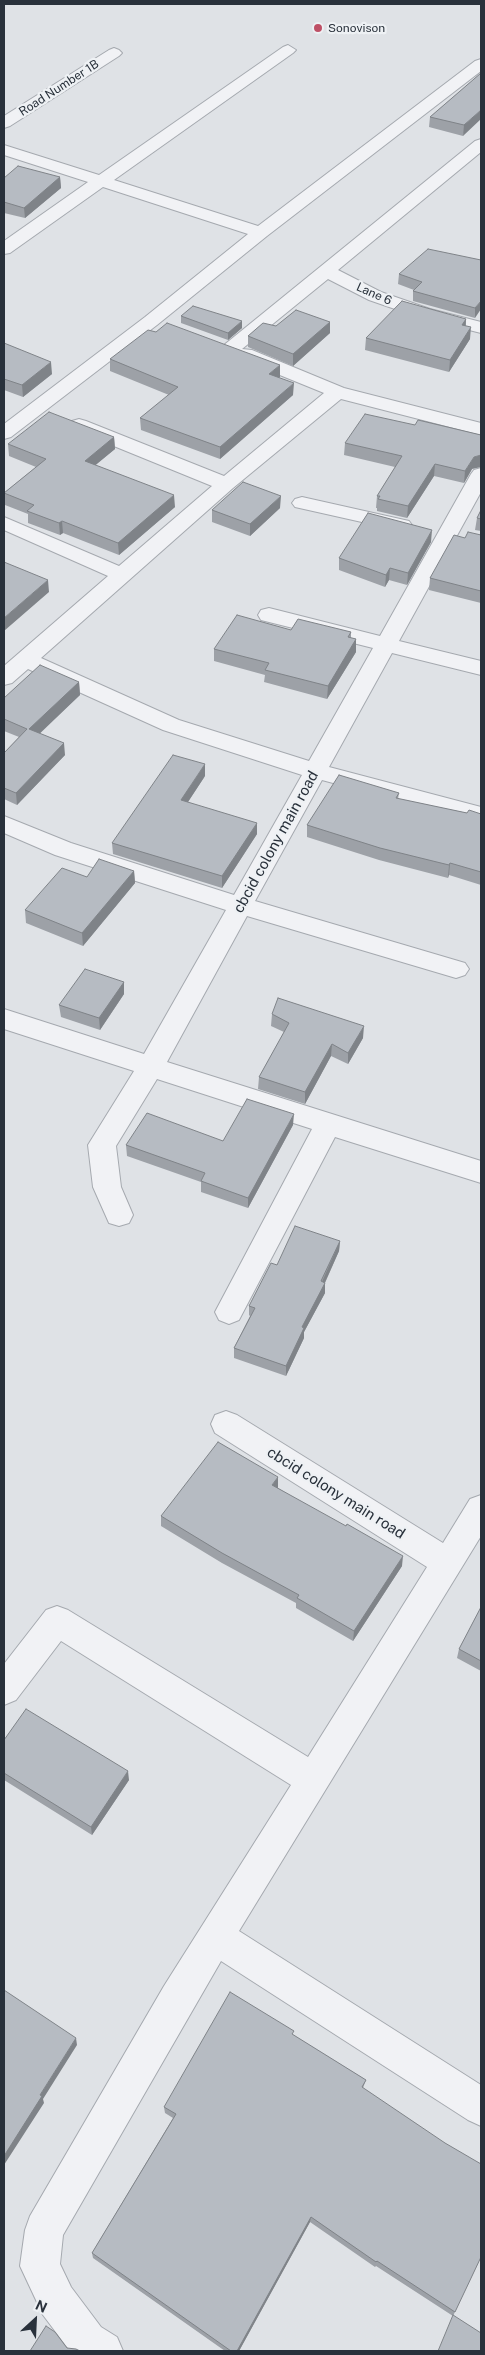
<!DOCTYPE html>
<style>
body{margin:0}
#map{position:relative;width:485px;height:2355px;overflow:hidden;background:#dfe2e6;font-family:"Public Sans",sans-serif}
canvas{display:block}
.frame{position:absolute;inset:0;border:5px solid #29313b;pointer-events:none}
.north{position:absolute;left:10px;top:2295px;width:50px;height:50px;-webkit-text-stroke:4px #eef1f4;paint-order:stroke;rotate:25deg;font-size:14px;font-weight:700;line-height:20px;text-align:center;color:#29313b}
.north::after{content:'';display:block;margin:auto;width:18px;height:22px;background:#29313b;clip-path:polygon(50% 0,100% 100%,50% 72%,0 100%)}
</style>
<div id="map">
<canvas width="485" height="2355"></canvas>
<div class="frame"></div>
<div class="north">N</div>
</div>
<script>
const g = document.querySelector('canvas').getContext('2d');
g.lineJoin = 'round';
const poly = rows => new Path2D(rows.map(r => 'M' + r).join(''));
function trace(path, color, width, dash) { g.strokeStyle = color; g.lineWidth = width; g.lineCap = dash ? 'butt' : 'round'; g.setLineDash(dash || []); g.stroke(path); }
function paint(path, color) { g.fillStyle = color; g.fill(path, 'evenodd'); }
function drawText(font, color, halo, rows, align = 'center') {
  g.font = font + ' "Public Sans",sans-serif'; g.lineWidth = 4.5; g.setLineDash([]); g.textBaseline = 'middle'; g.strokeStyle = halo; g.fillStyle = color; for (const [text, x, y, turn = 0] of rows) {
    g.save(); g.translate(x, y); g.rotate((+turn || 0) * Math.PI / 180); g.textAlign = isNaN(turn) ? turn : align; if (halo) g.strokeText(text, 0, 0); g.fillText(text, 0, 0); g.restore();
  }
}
const minor = poly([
 [288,45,296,50,293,53,114,180,258,226,475,61,481,59,481,71,267,236,157,325,11,437,4,439,4,424,145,317,248,234,103,187,10,253,4,254,4,241,88,182,4,155,4,145,99,175,283,47,288,45],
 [114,48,119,50,122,53,119,56,10,126,4,128,4,116,109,50,114,48],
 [481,139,481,152,338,270,381,292,430,309,481,322,481,333,418,317,369,300,328,279,242,349,252,350,344,388,481,423,481,435,341,399,233,488,41,658,179,720,309,761,373,648,261,620,258,615,261,610,269,608,380,636,471,474,474,470,481,468,481,492,399,641,481,661,481,675,392,653,329,767,481,807,481,823,322,780,255,901,465,963,469,969,465,975,456,978,247,916,167,1062,481,1161,481,1183,335,1137,239,1320,229,1324,219,1320,215,1312,312,1129,157,1079,116,1146,121,1187,133,1215,129,1223,119,1226,109,1223,93,1187,88,1145,134,1071,4,1029,4,1009,144,1054,226,910,55,855,4,833,4,816,71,843,234,895,302,775,163,730,28,669,12,683,4,685,4,666,108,576,4,530,4,517,119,566,212,486,72,429,69,425,72,421,79,419,86,421,224,476,324,393,238,358,236,353,224,353,222,349,224,345,475,141,481,139],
 [302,497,409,521,412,525,409,529,402,531,295,507,292,503,295,499,302,497],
 [226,1411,237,1415,443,1543,470,1499,481,1495,481,1536,239,1931,481,2085,481,2126,468,2120,221,1961,63,2235,60,2264,71,2287,101,2327,117,2337,123,2351,70,2351,43,2315,20,2266,25,2230,30,2216,164,1986,291,1785,61,1641,16,1700,4,1705,4,1664,46,1610,57,1606,68,1610,308,1757,427,1567,215,1433,211,1424,215,1415,226,1411]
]);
trace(minor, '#a5a9af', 2);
paint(minor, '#f1f2f5');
paint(poly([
 [481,73,463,136,429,127,430,117],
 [60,177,61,188,25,218,4,213,4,178],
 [481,260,475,318,413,301,413,291,414,290,398,284,399,274],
 [181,316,242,328,228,340,181,323],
 [466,319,466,326,470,339,449,372,365,350,366,338],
 [330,322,330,333,293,366,248,347,248,336,276,326],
 [4,343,52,374,23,397,4,390],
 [110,359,280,377,279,378,293,395,220,459,141,430,140,418,169,395,110,371],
 [114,437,115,449,95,465,175,507,119,555,63,533,60,535,28,523,28,514,5,505,4,493,36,467,9,456,8,444],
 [345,443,472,469,464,483,434,476,407,518,377,511,377,508,376,508,377,496,395,467,344,455],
 [280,508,250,536,212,522,212,510],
 [481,510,481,531,475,530,477,518],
 [481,535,481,603,429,590,430,578,465,538],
 [431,542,407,585,389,580,385,587,339,570,339,558],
 [291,630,351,632,351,638,356,652,327,699,264,682,265,675,214,661,214,649],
 [79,682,80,695,39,733,65,755,17,805,4,799,4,753,19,737,4,731,4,698],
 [205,776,188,802,257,834,222,888,113,854,112,843],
 [399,793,398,799,467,813,481,814,481,885,449,875,448,878,379,860,307,837,307,825],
 [134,871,135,883,83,946,26,923,25,910,87,877],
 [124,982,124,994,100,1030,61,1017,59,1005],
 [272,1014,363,1038,348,1064,331,1056,305,1104,258,1089,259,1077,284,1032,271,1026],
 [293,1125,248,1208,201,1192,201,1182,127,1156,126,1145,223,1141],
 [340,1241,339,1251,325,1283,325,1293,304,1332,304,1338,286,1376,234,1358,234,1348,250,1316,249,1315,249,1306,277,1265],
 [278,1488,402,1566,353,1641,296,1608,296,1603,222,1563,161,1526,161,1516],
 [481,1607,481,1671,457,1658,459,1649],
 [4,1740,129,1780,92,1835,4,1780],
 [293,2035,366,2080,363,2088,481,2257,453,2316,376,2266,375,2267,310,2222,239,2351,225,2351,93,2258,92,2253,173,2118,165,2113,164,2107]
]), '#9da1a7');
paint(poly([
 [481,110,481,119,463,136,464,125],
 [60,177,61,188,25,218,24,208],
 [481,301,481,309,475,318,475,308],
 [466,319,465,331,462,325],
 [242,321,242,328,228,340,228,333],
 [330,322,330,333,293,366,293,354],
 [471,327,470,339,449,372,450,360],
 [51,362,52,374,23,397,22,385],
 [280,365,280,377,269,386,269,374],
 [294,383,293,395,220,459,220,447],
 [114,437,115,449,86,473,85,461],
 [481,455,481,467,472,469,464,483,465,471,474,457],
 [435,464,434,476,407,518,408,506],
 [174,495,175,507,119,555,118,543],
 [281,496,280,508,250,536,250,524],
 [62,521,63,533,60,535,59,523],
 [432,530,431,542,407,585,408,573],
 [390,568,389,580,385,587,386,575],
 [48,580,49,592,4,631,4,618],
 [356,639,356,652,327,699,328,686],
 [79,682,80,695,31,742,29,729],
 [64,743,65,755,17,805,16,793],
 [205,764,205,776,182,811,181,800],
 [257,823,257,834,222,888,222,876],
 [450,863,449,875,448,878,449,865],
 [134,871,135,883,83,946,82,933],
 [124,982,124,994,100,1030,99,1018],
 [364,1026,363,1038,348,1064,348,1053],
 [332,1044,331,1056,305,1104,305,1092],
 [294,1114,293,1125,248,1208,248,1198],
 [340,1241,339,1251,322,1289,325,1283,325,1293,304,1332,304,1338,286,1376,286,1366,302,1327],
 [278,1477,278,1488,272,1496,272,1485],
 [403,1556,402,1566,353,1641,354,1631],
 [128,1771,129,1780,92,1835,91,1827],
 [76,2038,77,2045,43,2099,44,2103,4,2165,4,2156,40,2095],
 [311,2217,310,2222,239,2351,237,2351]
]), '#7f8388');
const building = poly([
 [481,73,481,110,464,125,430,117,481,73],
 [18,166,60,177,24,208,4,202,4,178,18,166],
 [428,249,481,260,481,301,475,308,413,291,422,282,399,274,428,249],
 [402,301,466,319,462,325,471,327,450,360,366,338,402,301],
 [193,306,242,321,228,333,181,316,193,306],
 [296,310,330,322,293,354,248,336,263,323,276,326,296,310],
 [167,323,280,365,269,374,294,383,220,447,140,418,178,387,110,359,148,330,156,332,167,323],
 [4,343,51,362,22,385,4,379,4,343],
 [49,412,114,437,85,461,174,495,118,543,62,521,59,523,27,511,34,505,4,493,46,459,8,444,49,412],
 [365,414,415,425,418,420,481,435,481,455,474,457,465,471,435,464,408,506,378,499,380,496,377,496,402,456,345,443,365,414],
 [243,482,281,496,250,524,212,510,243,482],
 [481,510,481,519,477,518,481,510],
 [368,513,432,530,408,573,390,568,386,575,339,558,368,513],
 [468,532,481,535,481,591,430,578,454,535,465,538,468,532],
 [4,562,48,580,4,618,4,562],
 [237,615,291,630,298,619,351,632,348,637,356,639,328,686,265,670,269,663,214,649,237,615],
 [40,665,79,682,29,729,64,743,16,793,4,788,4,753,27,729,4,719,4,698,40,665],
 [173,755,205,764,181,800,257,823,222,876,112,843,173,755],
 [339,775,399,793,396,798,467,813,469,810,481,814,481,872,450,863,449,865,380,848,307,825,339,775],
 [99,859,134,871,82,933,25,910,62,868,87,877,99,859],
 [85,969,124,982,99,1018,59,1005,85,969],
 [278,998,364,1026,348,1053,332,1044,305,1092,259,1077,289,1023,272,1014,278,998],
 [247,1099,294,1114,248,1198,201,1181,205,1173,126,1145,147,1113,223,1141,247,1099],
 [295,1226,340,1241,321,1281,325,1283,302,1327,304,1328,286,1366,234,1348,255,1308,249,1306,271,1263,277,1265,295,1226],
 [218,1442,278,1477,272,1485,346,1526,347,1524,403,1556,354,1631,297,1598,299,1595,222,1553,161,1516,218,1442],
 [481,1607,481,1661,459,1649,481,1607],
 [26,1709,128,1771,91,1827,4,1773,4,1740,26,1709],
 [4,1990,76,2038,40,2095,42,2096,4,2156,4,1990],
 [230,1992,294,2031,292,2034,366,2080,362,2087,445,2143,481,2164,481,2257,455,2312,377,2261,376,2262,311,2217,237,2351,231,2351,92,2253,176,2114,164,2107,230,1992],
 [453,2315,481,2333,481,2351,438,2351,453,2315],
 [46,2326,55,2332,67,2348,76,2349,80,2351,30,2351,46,2326]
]);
paint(building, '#b6bbc2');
trace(building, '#7f8388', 1);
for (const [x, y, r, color] of [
 [318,28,5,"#be5066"]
]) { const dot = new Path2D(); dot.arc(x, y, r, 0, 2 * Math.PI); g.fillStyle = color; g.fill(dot); trace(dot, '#eef1f4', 2); }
drawText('12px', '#29313b', '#eef1f4', [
 ["Sonovison",328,28]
], 'left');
drawText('12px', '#29313b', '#eef1f4', [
 ["Road Number 1B",59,88,-33],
 ["Lane 6",374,294,24]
]);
drawText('15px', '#29313b', '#eef1f4', [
 ["cbcid colony main road",276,842,-61],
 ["cbcid colony main road",336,1493,32]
]);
</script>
